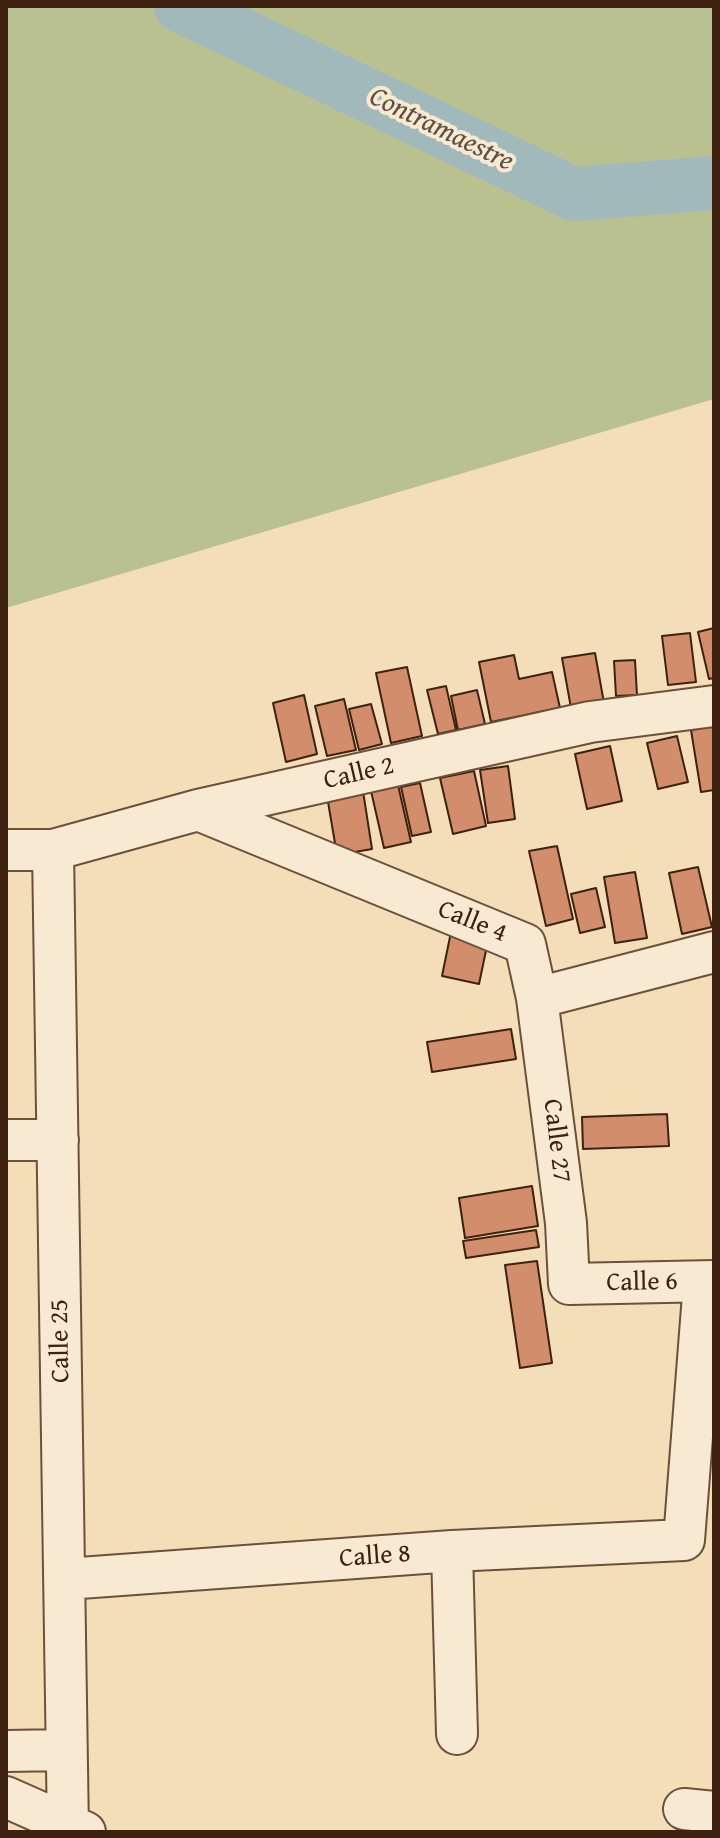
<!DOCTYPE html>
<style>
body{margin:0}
#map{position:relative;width:720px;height:1838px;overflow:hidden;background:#f4deba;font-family:"Gentium Book Plus",serif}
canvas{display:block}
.frame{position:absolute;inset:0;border:8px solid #3e2110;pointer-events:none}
</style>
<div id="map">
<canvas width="720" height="1838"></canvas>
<div class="frame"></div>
</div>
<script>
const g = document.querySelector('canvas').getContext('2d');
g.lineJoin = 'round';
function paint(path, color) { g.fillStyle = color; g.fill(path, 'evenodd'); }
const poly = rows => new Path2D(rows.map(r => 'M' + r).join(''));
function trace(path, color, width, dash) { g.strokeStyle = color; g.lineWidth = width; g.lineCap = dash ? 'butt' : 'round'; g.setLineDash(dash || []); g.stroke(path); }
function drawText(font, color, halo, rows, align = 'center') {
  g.font = font + ' "Gentium Book Plus",serif'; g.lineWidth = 8; g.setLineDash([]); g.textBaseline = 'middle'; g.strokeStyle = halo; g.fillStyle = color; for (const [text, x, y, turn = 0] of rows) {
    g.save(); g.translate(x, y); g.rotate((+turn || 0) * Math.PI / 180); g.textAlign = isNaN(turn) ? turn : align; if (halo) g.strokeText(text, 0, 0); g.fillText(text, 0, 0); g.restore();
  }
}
paint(poly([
 [6,6,714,6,714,399,6,608]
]), '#bac191');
trace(poly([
 [181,6,574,194,714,183]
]), '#a2b9bc', 54);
const building = poly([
 [714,628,714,678,709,679,698,632,714,628],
 [690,633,696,682,668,685,662,636,690,633],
 [595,653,604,703,571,708,562,658,595,653],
 [514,655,519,679,552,672,560,708,491,722,479,662,514,655],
 [635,660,637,695,616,696,614,661,635,660],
 [407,667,422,736,391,743,376,673,407,667],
 [446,686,456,730,438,734,427,690,446,686],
 [477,690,485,724,458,730,451,696,477,690],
 [304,695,317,754,286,762,273,703,304,695],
 [344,699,356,750,327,756,315,706,344,699],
 [371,704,382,744,359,750,349,709,371,704],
 [714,726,714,790,701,792,691,730,714,726],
 [677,736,688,782,658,789,647,743,677,736],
 [610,746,622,801,587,809,575,754,610,746],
 [508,766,515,819,488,823,480,770,508,766],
 [474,771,486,826,453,834,440,778,474,771],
 [420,783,431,832,412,836,401,787,420,783],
 [398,785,411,842,384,848,371,791,398,785],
 [363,791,372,849,337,855,327,796,363,791],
 [557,846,573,919,546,926,529,851,557,846],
 [698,867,712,927,682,934,669,873,698,867],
 [635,872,647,938,615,943,604,877,635,872],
 [596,888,605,927,580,933,571,894,596,888],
 [451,932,488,941,479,984,442,976,451,932],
 [511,1029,516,1059,432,1072,427,1042,511,1029],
 [667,1114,669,1146,583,1149,582,1117,667,1114],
 [532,1186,538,1226,465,1238,459,1198,532,1186],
 [536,1230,539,1247,466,1258,463,1241,536,1230],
 [537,1261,552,1363,520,1368,505,1265,537,1261]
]);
paint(building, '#d18d6c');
trace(building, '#3e2110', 2);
const minor = poly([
 [198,810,525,944,537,998,566,1223,569,1284,714,1281],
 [6,850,53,850,198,810,590,722,714,706],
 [53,850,68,1832],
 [537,998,714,952],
 [6,1140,58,1140],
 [452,1551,457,1734],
 [66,1579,452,1551,684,1540,704,1282],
 [6,1751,65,1750],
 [6,1797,85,1832],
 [684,1809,714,1812]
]);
trace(minor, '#6c503a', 44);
trace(minor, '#f8ead2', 40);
drawText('26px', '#3e2110', '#f8ead2', [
 ["Calle 2",359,774,-13],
 ["Calle 4",472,922,22],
 ["Calle 27",556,1141,83],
 ["Calle 6",642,1283,-1],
 ["Calle 25",61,1341,-91],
 ["Calle 8",375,1557,-4]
]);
drawText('italic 28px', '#5c4f44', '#f8ead2', [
 ["Contramaestre",441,130,26]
]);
</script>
